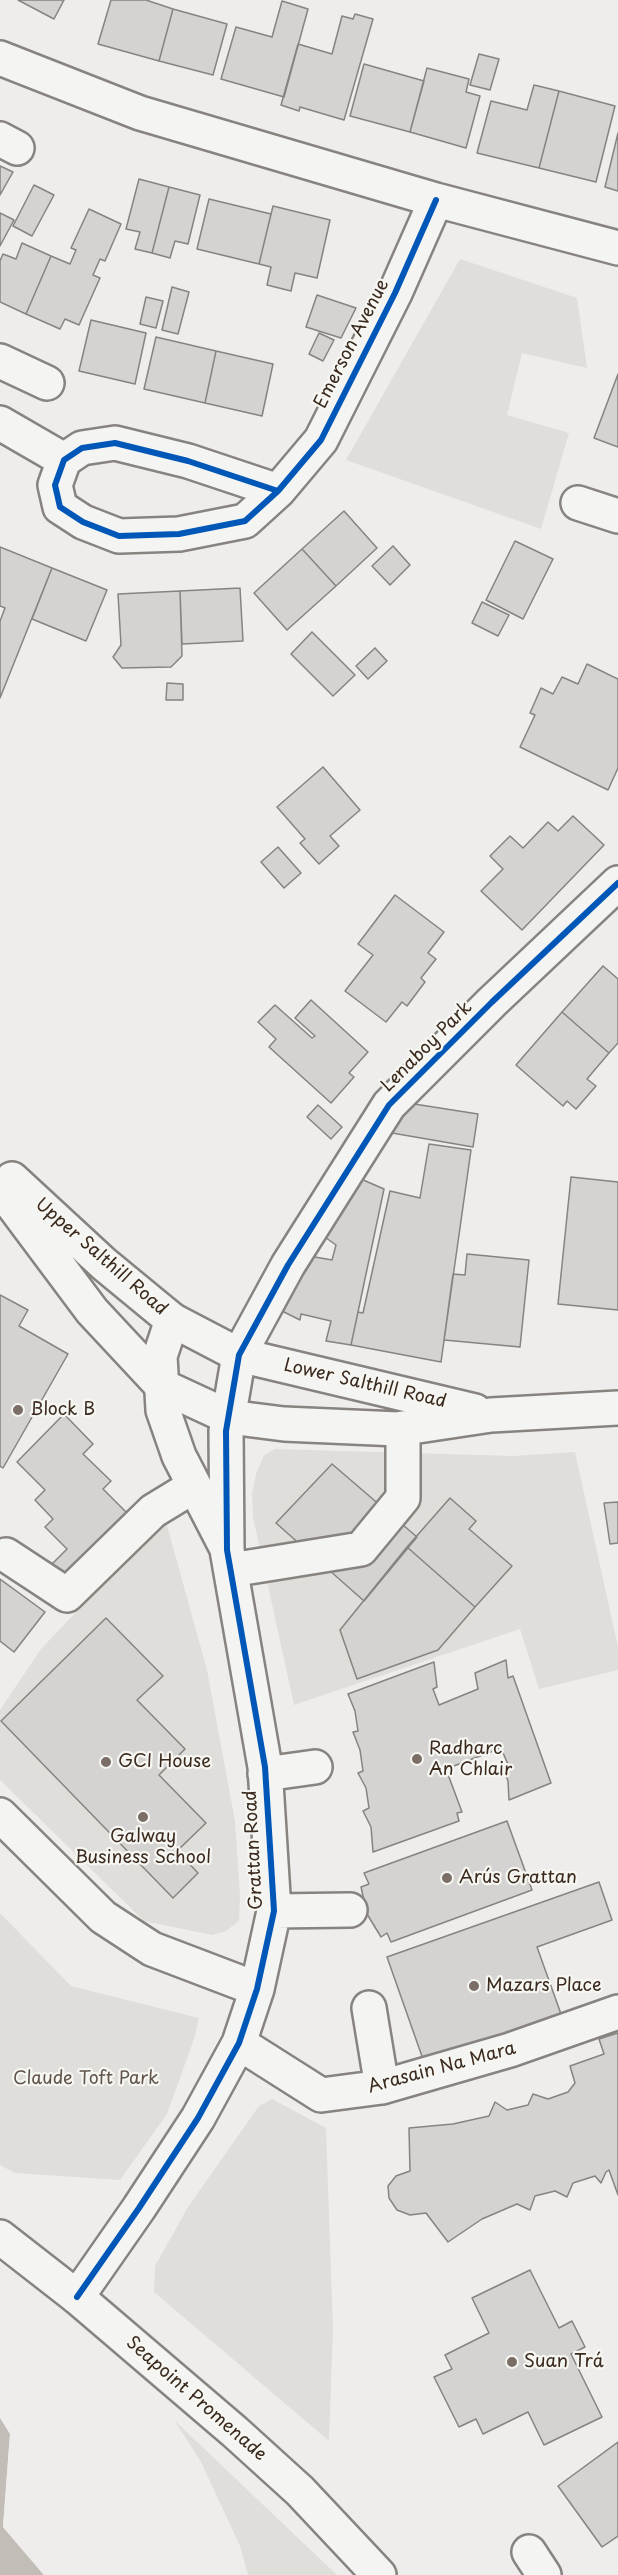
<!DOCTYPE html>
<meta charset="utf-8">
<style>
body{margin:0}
canvas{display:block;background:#eeedeb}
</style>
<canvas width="618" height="2575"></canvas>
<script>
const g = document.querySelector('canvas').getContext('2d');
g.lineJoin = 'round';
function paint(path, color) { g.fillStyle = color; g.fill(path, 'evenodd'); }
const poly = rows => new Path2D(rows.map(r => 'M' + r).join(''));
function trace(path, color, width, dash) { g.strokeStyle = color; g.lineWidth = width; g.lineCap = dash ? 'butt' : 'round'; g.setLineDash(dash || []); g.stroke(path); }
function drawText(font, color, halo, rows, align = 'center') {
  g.font = font + ' "Playpen Sans",sans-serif'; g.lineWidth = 4.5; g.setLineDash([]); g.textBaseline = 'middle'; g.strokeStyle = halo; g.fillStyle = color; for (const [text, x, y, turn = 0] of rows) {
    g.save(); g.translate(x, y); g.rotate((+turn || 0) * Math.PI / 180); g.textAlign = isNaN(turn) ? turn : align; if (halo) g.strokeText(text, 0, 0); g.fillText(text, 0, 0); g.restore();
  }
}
paint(poly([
 [460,259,577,298,587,368,522,353,507,415,569,433,541,529,346,460],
 [275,1449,513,1456,575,1452,618,1647,618,1670,539,1689,520,1629,294,1705,253,1517,252,1494,256,1474,264,1455],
 [165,1518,207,1670,235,1821,240,1896,239,1921,226,1931,212,1935,144,1921,0,1780,0,1710,41,1649],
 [0,1913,71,1986,199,2018,194,2039,167,2114,120,2180,15,2173,0,2165],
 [272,2099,326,2128,333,2330,329,2441,154,2292,155,2266,188,2207,259,2106],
 [174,2420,337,2575,248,2575,240,2546,200,2460]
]), '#e0deda');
paint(poly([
 [0,2418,10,2434,3,2527,44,2575,0,2575]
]), '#c2bdb7');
paint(poly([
 [0,2414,13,2434,6,2526,47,2575,44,2575,3,2527,10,2434]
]), '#eeedeb');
const building = poly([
 [18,0,64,0,54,19,18,0],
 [111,0,146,0,173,9,159,61,98,44,111,0],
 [282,1,308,9,284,97,221,79,236,27,272,37,282,1],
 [173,9,227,24,213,75,159,61,173,9],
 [355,14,373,19,344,120,300,107,299,111,281,105,298,44,332,54,342,16,353,19,355,14],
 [479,54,499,59,490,90,470,85,479,54],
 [364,64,424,81,410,132,350,116,364,64],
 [427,68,469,79,466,92,480,96,466,148,410,132,427,68],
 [534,85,559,91,539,168,477,153,491,101,527,110,534,85],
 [559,91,615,106,596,182,539,168,559,91],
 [618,133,618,191,605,187,618,133],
 [0,166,13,172,0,195,0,166],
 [139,179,169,187,152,253,135,249,140,232,126,229,139,179],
 [34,185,54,195,32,236,13,226,34,185],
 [169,187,200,195,188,244,175,241,170,258,152,253,169,187],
 [209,199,271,214,259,264,197,249,209,199],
 [273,206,330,220,317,278,295,273,291,291,267,285,271,267,259,264,273,206],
 [89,209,121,224,105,261,100,259,93,275,100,278,79,325,65,319,60,329,26,314,51,256,70,264,76,250,71,248,89,209],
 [0,213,14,220,0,246,0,213],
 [22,243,51,256,26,314,0,302,0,261,3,254,16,259,22,243],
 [172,287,189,292,178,334,162,330,172,287],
 [317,295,356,308,341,338,306,327,317,295],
 [146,297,163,301,156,328,140,324,146,297],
 [91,320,146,333,135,384,79,371,91,320],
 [319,333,334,340,323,361,309,354,319,333],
 [156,337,216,351,205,403,144,389,156,337],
 [216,351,273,364,262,416,205,403,216,351],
 [618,374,618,447,594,438,618,374],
 [344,511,377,548,336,586,302,549,344,511],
 [515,541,553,559,523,619,486,600,515,541],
 [393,546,410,565,390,585,372,566,393,546],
 [0,547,52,568,0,698,0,621,5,608,0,606,0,547],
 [302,549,336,586,287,630,254,593,302,549],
 [52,568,107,590,86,641,32,619,52,568],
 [240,588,243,641,182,644,180,591,240,588],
 [180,591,182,656,171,667,122,668,113,657,121,645,118,594,180,591],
 [482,602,509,615,498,636,472,623,482,602],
 [312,632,355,675,333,696,291,654,312,632],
 [375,648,387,661,368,679,356,666,375,648],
 [587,664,618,679,618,768,608,790,520,747,535,715,530,713,541,688,553,694,562,677,578,684,587,664],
 [167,683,183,684,183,700,166,700,167,683],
 [323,767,360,810,330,836,339,846,319,864,300,843,305,839,277,807,323,767],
 [573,816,604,845,522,930,481,891,503,869,490,856,510,836,523,848,548,822,558,831,573,816],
 [278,847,301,873,284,888,261,862,278,847],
 [395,895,444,932,428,953,436,959,421,978,425,982,407,1006,402,1002,386,1022,345,991,373,955,358,944,395,895],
 [603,966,618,979,618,1043,609,1053,562,1012,603,966],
 [311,1000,368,1052,349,1073,354,1077,331,1103,269,1047,276,1039,258,1022,275,1005,312,1038,315,1036,295,1018,311,1000],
 [562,1012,609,1053,587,1079,596,1086,576,1109,567,1101,563,1106,516,1065,562,1012],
 [408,1103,478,1114,473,1147,392,1133,408,1103],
 [318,1105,342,1127,331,1139,307,1117,318,1105],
 [429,1144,471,1150,441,1362,351,1345,358,1312,363,1313,390,1191,420,1198,429,1144],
 [571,1177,618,1182,618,1310,558,1304,571,1177],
 [361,1179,384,1189,351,1345,326,1341,331,1321,301,1314,300,1320,278,1309,309,1256,332,1260,336,1245,322,1235,361,1179],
 [467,1254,529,1260,520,1347,444,1340,453,1274,465,1275,467,1254],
 [0,1295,28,1310,19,1326,68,1354,3,1468,0,1466,0,1295],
 [64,1414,93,1444,83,1454,111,1481,103,1489,131,1517,65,1576,52,1564,67,1549,45,1527,53,1519,35,1500,45,1490,17,1462,64,1414],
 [332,1464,417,1537,364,1601,276,1523,332,1464],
 [450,1498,476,1521,469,1529,512,1566,475,1607,407,1547,450,1498],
 [618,1502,618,1543,610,1544,604,1503,618,1502],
 [407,1547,475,1607,438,1650,357,1679,340,1630,407,1547],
 [0,1579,45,1612,14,1652,0,1641,0,1579],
 [106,1618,163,1676,137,1700,185,1749,159,1775,206,1823,177,1851,198,1873,173,1898,1,1721,106,1618],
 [506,1660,508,1678,513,1676,551,1783,509,1800,508,1781,504,1771,509,1767,501,1748,446,1769,462,1812,457,1813,459,1821,373,1852,371,1827,363,1811,369,1808,366,1788,358,1773,363,1771,360,1750,353,1732,358,1731,355,1711,348,1694,434,1662,437,1687,433,1689,439,1705,478,1689,475,1673,506,1660],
 [507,1821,532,1890,391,1942,387,1933,381,1937,367,1914,361,1887,369,1884,364,1873,507,1821],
 [599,1882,612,1920,537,1947,561,2014,424,2062,387,1957,599,1882],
 [618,2033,618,2195,609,2170,606,2172,601,2183,595,2176,573,2183,567,2197,555,2191,535,2196,530,2210,517,2204,482,2219,448,2242,426,2213,410,2215,397,2210,389,2198,388,2186,396,2176,410,2171,409,2128,453,2124,489,2116,495,2102,507,2110,528,2105,533,2094,548,2099,568,2092,575,2083,570,2066,604,2054,599,2039,618,2033],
 [530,2270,559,2328,572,2321,585,2347,571,2354,602,2417,544,2445,528,2412,483,2434,476,2419,459,2427,434,2377,452,2369,445,2355,489,2333,472,2298,530,2270],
 [618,2442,618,2536,602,2547,558,2486,618,2442]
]);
paint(building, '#d4d3d1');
trace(building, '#87837f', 1.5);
const minor = poly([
 [0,58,140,113,436,200,618,248],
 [0,139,17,148],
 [0,361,47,383],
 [0,423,64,460],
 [278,491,188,461,115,443,82,448,64,460,55,485,60,507,83,522,119,536,179,534,245,521,278,491,321,440,395,293,436,200],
 [578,503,618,516],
 [172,1320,160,1356,163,1410,179,1456,225,1545],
 [6,1555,67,1595,153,1511,194,1486],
 [231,1570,361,1549,403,1498,403,1428],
 [265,1774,315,1767],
 [0,1815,103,1917,152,1949,257,1989],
 [274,1911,350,1910],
 [369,2008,382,2087],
 [239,2043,321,2095,382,2087,510,2050,618,2012],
 [77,2297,139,2208,198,2118,239,2043,257,1989,274,1911,265,1767,227,1550,226,1431,239,1355,288,1265,389,1105,492,1002,618,883],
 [529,2552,544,2575]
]);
const major = poly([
 [12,1179,104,1264,172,1320,239,1355,475,1411],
 [0,1188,92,1311,162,1386,229,1417,284,1424,398,1429,491,1415,618,1408],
 [0,2237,77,2297,235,2432,300,2491,379,2575]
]);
trace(minor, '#87837f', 38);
trace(major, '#87837f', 38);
trace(minor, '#f4f4f2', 33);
trace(major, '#f4f4f2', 33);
trace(poly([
 [278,491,188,461,115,443,82,448,64,460,55,485,60,507,83,522,119,536,179,534,245,521,278,491,321,440,395,293,436,200],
 [77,2297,139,2208,198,2118,239,2043,257,1989,274,1911,265,1767,227,1550,226,1431,239,1355,288,1265,389,1105,492,1002,618,883]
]), '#0057b8', 6);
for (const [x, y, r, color] of [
 [18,1410,6,"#7a6e66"],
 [417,1759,6,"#7a6e66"],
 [106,1762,6,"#7a6e66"],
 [143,1817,6,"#7a6e66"],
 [447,1878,6,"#7a6e66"],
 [474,1986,6,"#7a6e66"],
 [512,2362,6,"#7a6e66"]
]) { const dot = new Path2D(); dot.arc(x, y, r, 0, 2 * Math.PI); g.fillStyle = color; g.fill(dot); trace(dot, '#f6f6f2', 2); }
drawText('18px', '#3b2a1e', '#f6f6f2', [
 ["Emerson Avenue",352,344,-63],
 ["Lenaboy Park",427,1047,-45],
 ["Upper Salthill Road",101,1257,41],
 ["Lower Salthill Road",365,1384,13],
 ["Grattan Road",254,1850,-93],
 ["Arasain Na Mara",442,2068,-15],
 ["Seapoint Promenade",196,2399,41]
]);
drawText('18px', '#3b2a1e', '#f6f6f2', [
 ["Block B",30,1410],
 ["Radharc",429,1749],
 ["An Chlair",429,1770],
 ["GCI House",118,1762],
 ["Galway",143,1837,"center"],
 ["Business School",143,1858,"center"],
 ["Arús Grattan",459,1878],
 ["Mazars Place",486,1986],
 ["Suan Trá",524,2362]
], 'left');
drawText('18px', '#61544a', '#f6f6f2', [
 ["Claude Toft Park",86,2079]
]);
</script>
